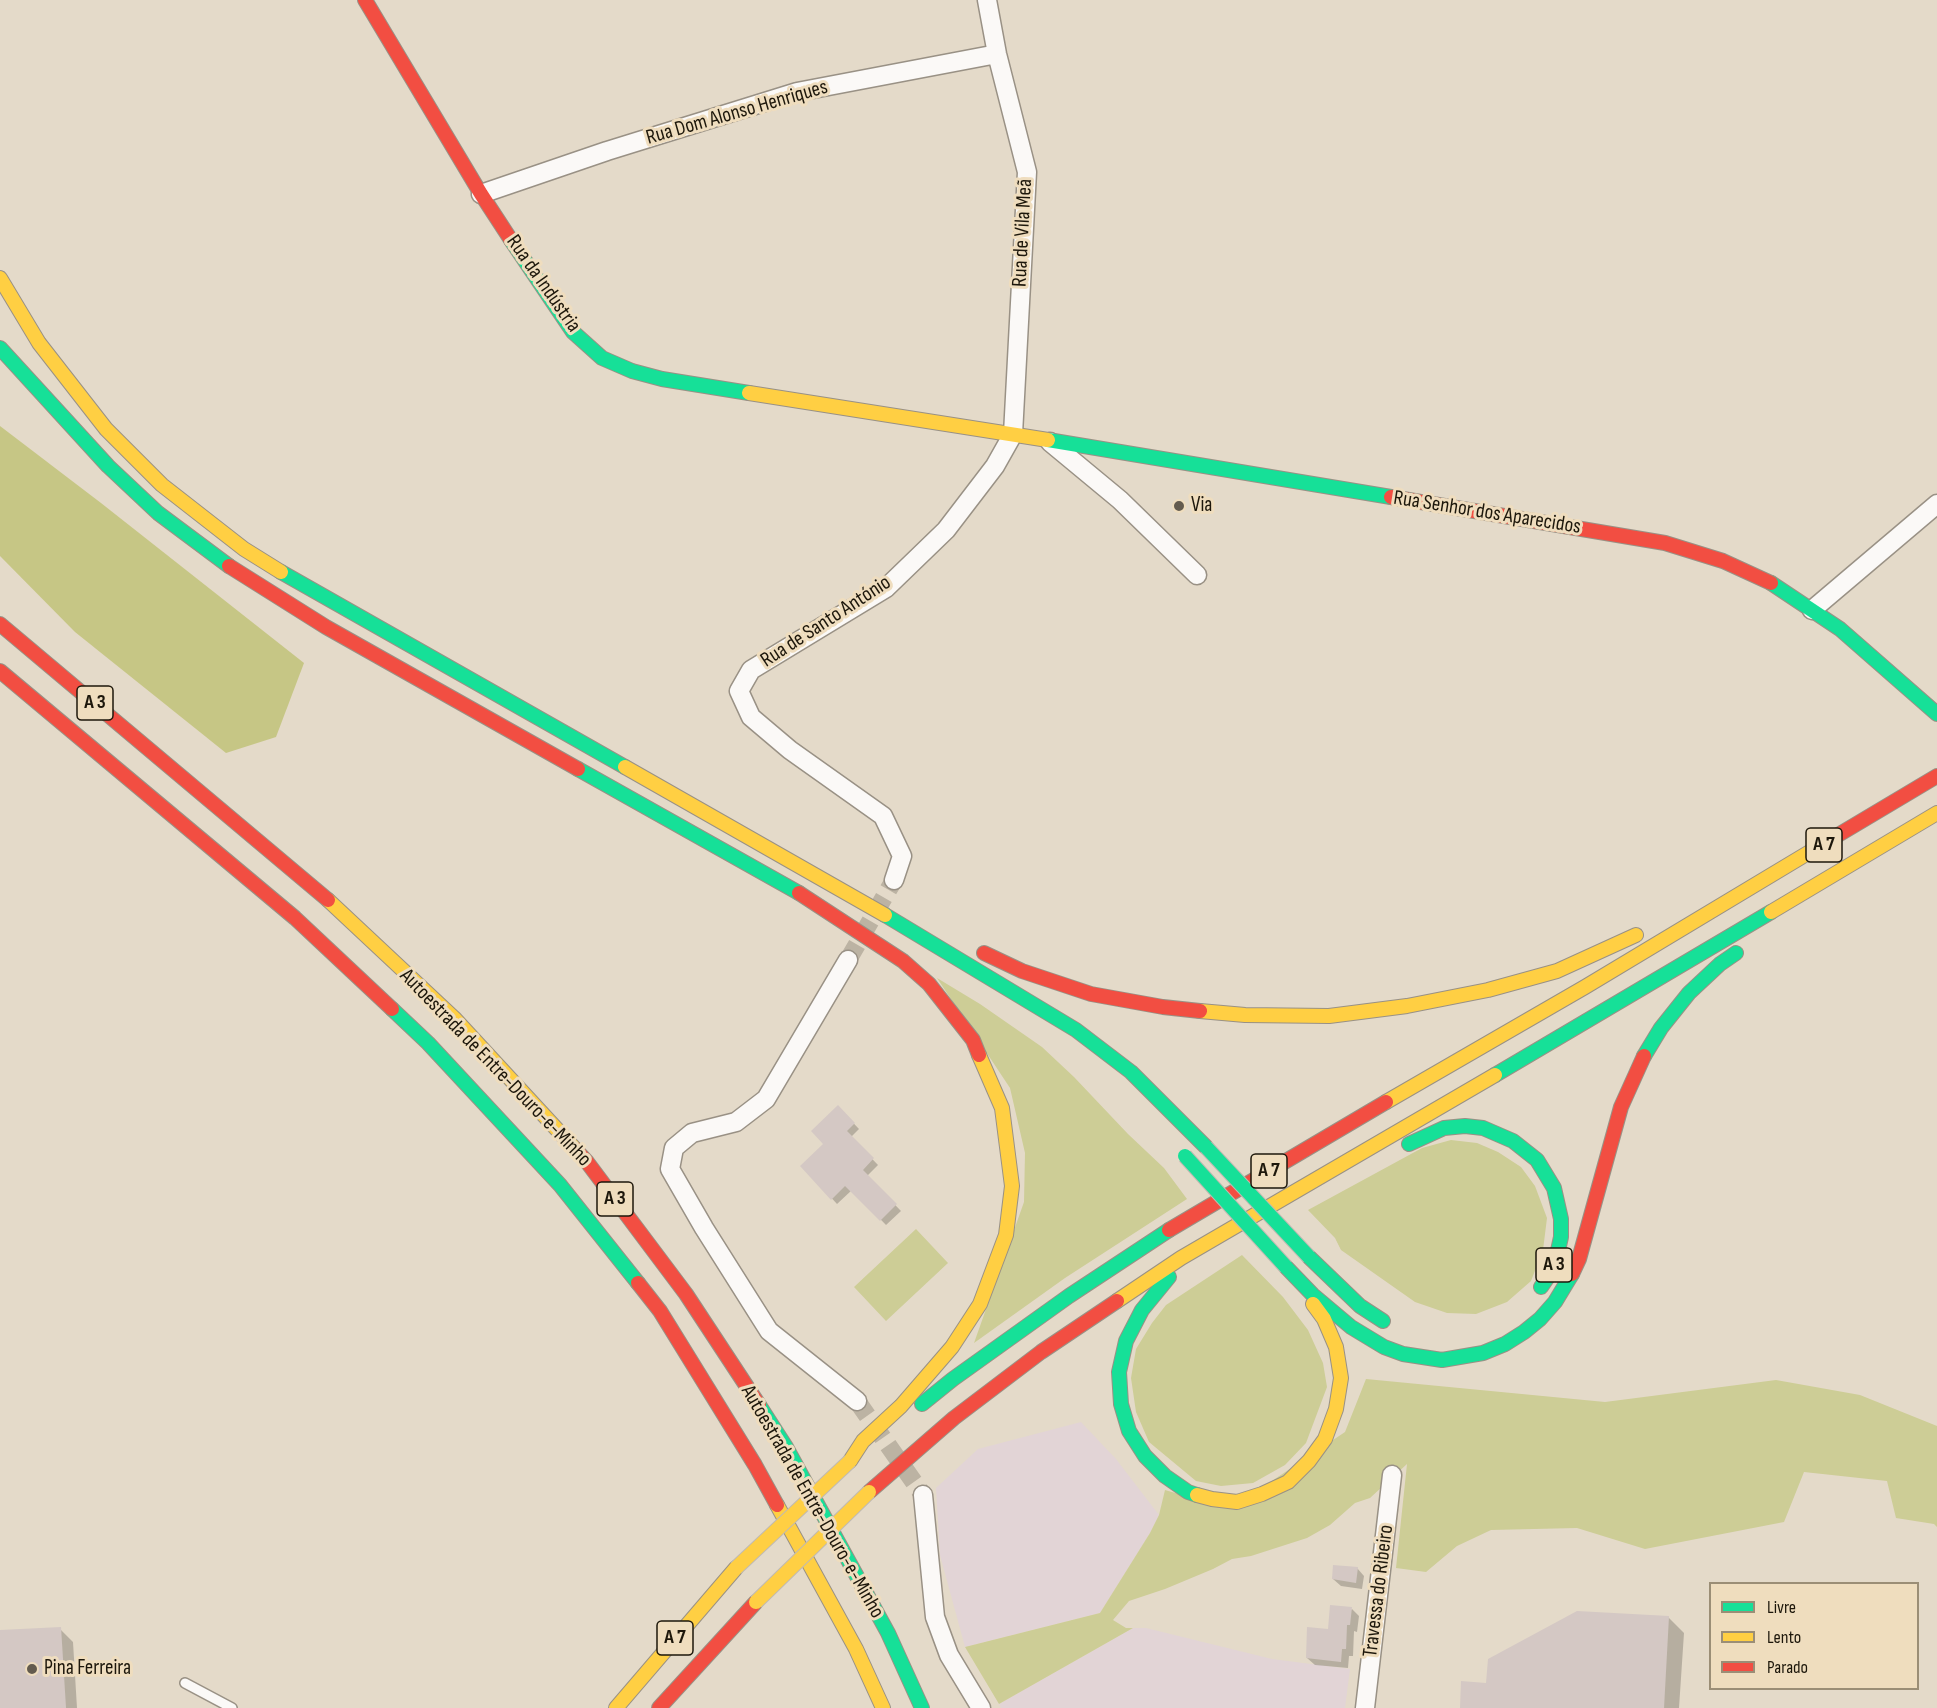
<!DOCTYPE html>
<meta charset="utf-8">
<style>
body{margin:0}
#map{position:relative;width:1937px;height:1708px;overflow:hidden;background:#e4dac9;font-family:"Sofia Sans Condensed",sans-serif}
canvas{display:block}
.legend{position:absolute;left:1709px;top:1582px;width:210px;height:108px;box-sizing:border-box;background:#efddbe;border:2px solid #9b8e76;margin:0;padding:8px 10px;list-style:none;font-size:18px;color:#1d170b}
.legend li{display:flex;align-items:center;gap:12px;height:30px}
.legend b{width:30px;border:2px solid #9b8e76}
</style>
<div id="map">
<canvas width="1937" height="1708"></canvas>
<ul class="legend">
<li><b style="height:8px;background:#16e098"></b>Livre</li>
<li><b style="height:8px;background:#ffcf43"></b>Lento</li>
<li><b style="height:8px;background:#f24e42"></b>Parado</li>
</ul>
</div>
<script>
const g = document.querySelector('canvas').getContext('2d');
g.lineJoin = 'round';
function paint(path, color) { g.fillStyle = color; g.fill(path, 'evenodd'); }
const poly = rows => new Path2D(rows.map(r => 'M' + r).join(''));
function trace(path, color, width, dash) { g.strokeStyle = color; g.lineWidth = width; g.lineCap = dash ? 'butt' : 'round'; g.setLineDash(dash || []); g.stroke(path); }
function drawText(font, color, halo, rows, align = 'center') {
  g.font = font + ' "Sofia Sans Condensed",sans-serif'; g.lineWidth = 6; g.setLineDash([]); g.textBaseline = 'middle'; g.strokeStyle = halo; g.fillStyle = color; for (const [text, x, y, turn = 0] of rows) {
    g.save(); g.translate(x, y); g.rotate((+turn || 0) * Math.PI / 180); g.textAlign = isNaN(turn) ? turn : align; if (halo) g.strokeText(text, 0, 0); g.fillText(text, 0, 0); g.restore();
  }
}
paint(poly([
 [1081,1422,1116,1459,1159,1515,1150,1533,1100,1613,965,1647,940,1555,936,1488,978,1449],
 [1133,1628,1146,1628,1272,1659,1350,1669,1345,1708,1001,1708,999,1704]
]), '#e2d4d6');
paint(poly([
 [937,978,980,1004,1042,1047,1074,1077,1128,1134,1164,1168,1187,1199,1065,1278,974,1343,1024,1202,1025,1153,1010,1088],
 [1451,1140,1477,1143,1498,1152,1521,1167,1535,1186,1547,1218,1543,1250,1531,1281,1507,1302,1476,1314,1447,1313,1415,1302,1341,1250,1335,1238,1308,1210,1422,1148],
 [916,1229,948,1263,886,1321,854,1287],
 [1242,1255,1283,1297,1308,1330,1323,1363,1327,1387,1306,1443,1285,1465,1253,1483,1221,1486,1196,1481,1149,1442,1136,1412,1131,1378,1136,1349,1152,1323,1166,1305],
 [1366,1379,1605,1402,1776,1380,1860,1395,1937,1426,1937,1527,1934,1524,1896,1518,1887,1481,1804,1472,1784,1522,1645,1549,1577,1528,1491,1530,1457,1546,1426,1572,1396,1568,1407,1464,1370,1498,1355,1503,1330,1525,1307,1538,1251,1556,1232,1559,1213,1569,1165,1589,1129,1601,1113,1620,1126,1628,1133,1628,999,1704,965,1647,1100,1613,1150,1533,1159,1515,1165,1490,1230,1509,1345,1432]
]), '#cdcd96');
paint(poly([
 [0,426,101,503,304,663,276,737,226,753,75,632,0,556]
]), '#c6c685');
paint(poly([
 [838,1107,859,1129,851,1137,878,1165,867,1176,901,1211,886,1225,852,1190,837,1204,802,1166,825,1144],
 [1357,1568,1364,1576,1362,1589,1341,1586,1333,1579],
 [1352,1609,1359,1616,1357,1632,1354,1631,1353,1656,1349,1656,1348,1668,1315,1665,1307,1658,1329,1631],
 [1668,1617,1684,1633,1679,1708,1461,1708,1488,1684],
 [60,1629,73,1642,77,1708,0,1708,0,1632]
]), '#0003');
paint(poly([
 [838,1105,855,1123,847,1131,874,1158,863,1170,897,1204,880,1221,845,1186,831,1200,800,1166,823,1144,811,1131],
 [1333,1565,1358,1567,1356,1583,1332,1579],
 [1330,1605,1352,1607,1350,1625,1347,1625,1346,1649,1342,1649,1341,1662,1306,1658,1307,1627,1328,1629],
 [1577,1611,1669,1616,1664,1708,1460,1708,1461,1681,1486,1683,1488,1659],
 [61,1627,66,1708,0,1708,0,1630]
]), '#d4c8c4');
trace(poly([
 [848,960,894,880],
 [857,1401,923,1495]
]), '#bcb3a3', 18, [18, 9]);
const lane = poly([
 [185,1683,232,1708]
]);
const street = poly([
 [481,194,607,151,797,92,997,54],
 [1050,442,1120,500,1197,575],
 [1812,610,1937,504],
 [894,880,902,856,883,816,790,750,751,717,739,691,751,670,886,588,946,530,995,466,1013,434,1027,172,997,54,987,0],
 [848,960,766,1099,736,1122,692,1133,674,1148,670,1169,704,1228,769,1331,857,1401],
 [923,1495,935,1617,949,1655,981,1708],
 [1365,1708,1392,1475]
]);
const fast = poly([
 [511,240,573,332,602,358,632,371,662,379,749,393],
 [0,348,108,466,158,513,229,566],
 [1048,440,1391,497],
 [281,572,625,767],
 [1771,583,1840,629,1937,714],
 [578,769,799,893],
 [885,915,1076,1030,1131,1072,1206,1147],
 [392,1009,428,1043,560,1185,638,1283],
 [1644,1056,1661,1028,1689,993,1720,964,1736,953],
 [1495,1075,1771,912],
 [1409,1144,1444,1128,1465,1126,1483,1128,1513,1141,1537,1160,1554,1188,1561,1219,1561,1237,1557,1255,1552,1271,1541,1287],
 [1309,1257,1360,1306,1383,1321],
 [1286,1267,1313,1295,1351,1327,1384,1347,1403,1354,1442,1360,1483,1353,1505,1344,1524,1332,1540,1319,1555,1302,1572,1274],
 [1169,1277,1142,1310,1126,1341,1119,1372,1121,1404,1129,1431,1145,1456,1165,1476,1188,1492,1197,1495],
 [922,1404,953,1379,1069,1296,1169,1230],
 [759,1405,786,1447,888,1633,922,1708]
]);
const slow = poly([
 [0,278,39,343,106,429,162,485,244,549,281,572],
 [749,393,1048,440],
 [625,767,885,915],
 [328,900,454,1018,575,1149],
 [1771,912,1937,813],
 [1200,1011,1245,1015,1329,1016,1407,1006,1488,990,1557,971,1636,935],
 [1386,1102,1585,987,1833,838],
 [1117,1301,1181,1258,1495,1075],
 [850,1461,863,1441,901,1406,952,1347,980,1304,1006,1235,1012,1186,1002,1108,979,1055],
 [1197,1495,1212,1499,1237,1502,1262,1494,1288,1482,1309,1461,1325,1439,1336,1409,1341,1378,1336,1347,1324,1319,1313,1304],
 [777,1505,856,1649,883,1708],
 [616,1708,736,1568]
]);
const jam = poly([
 [365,0,481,194,511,240],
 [1391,497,1665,543,1723,561,1771,583],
 [229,566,326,627,578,769],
 [0,624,328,900],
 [0,671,295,918,392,1009],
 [1833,838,1937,776],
 [799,893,903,961,929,984,973,1040,979,1055],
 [984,953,1022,971,1091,994,1163,1007,1200,1011],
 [575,1149,587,1162,686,1294,759,1405],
 [1169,1230,1386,1102],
 [1572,1274,1579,1259,1621,1107,1644,1056],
 [638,1283,660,1311,755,1465,777,1505],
 [869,1492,954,1418,1041,1352,1117,1301],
 [659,1708,756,1602]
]);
trace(lane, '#999185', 12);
trace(street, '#999185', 21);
trace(fast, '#999185', 16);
trace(slow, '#999185', 16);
trace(jam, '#999185', 16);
trace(lane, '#fbf9f7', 9);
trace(street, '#fbf9f7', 18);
trace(fast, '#16e098', 14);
trace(slow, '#ffcf43', 14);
trace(jam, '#f24e42', 14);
const fastBridge = poly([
 [1206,1147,1309,1257],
 [1185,1156,1286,1267]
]);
const slowBridge = poly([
 [736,1568,850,1461],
 [756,1602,869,1492]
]);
trace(fastBridge, '#c0bab2', 16, []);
trace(slowBridge, '#c0bab2', 16, []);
trace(fastBridge, '#16e098', 14);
trace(slowBridge, '#ffcf43', 14);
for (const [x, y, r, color] of [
 [1179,506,6,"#635b4e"],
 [32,1669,6,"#635b4e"]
]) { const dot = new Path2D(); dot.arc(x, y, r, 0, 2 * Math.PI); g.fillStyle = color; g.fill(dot); trace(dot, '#efddbe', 2); }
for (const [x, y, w] of [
 [95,703,36],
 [1824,845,36],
 [1269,1171,36],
 [615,1199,36],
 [1554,1265,36],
 [675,1638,36]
]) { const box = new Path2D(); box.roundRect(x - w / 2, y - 17, w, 34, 4.5); g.fillStyle = '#efddbe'; g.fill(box); trace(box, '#1d170b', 1.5); }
drawText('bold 20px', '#1d170b', null, [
 ["A 3",95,703],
 ["A 7",1824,845],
 ["A 7",1269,1171],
 ["A 3",615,1199],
 ["A 3",1554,1265],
 ["A 7",675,1638]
]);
drawText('21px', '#1d170b', '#efddbe', [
 ["Rua Dom Alonso Henriques",737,113,-16],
 ["Rua de Vila Meã",1023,233,-87],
 ["Rua da Indústria",543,284,55],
 ["Rua Senhor dos Aparecidos",1487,513,9],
 ["Rua de Santo António",826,622,-33],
 ["Autoestrada de Entre-Douro-e-Minho",495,1068,46],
 ["Autoestrada de Entre-Douro-e-Minho",812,1502,60],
 ["Travessa do Ribeiro",1379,1591,-83]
]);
drawText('21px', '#1d170b', '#efddbe', [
 ["Via",1191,506],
 ["Pina Ferreira",44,1669]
], 'left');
</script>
